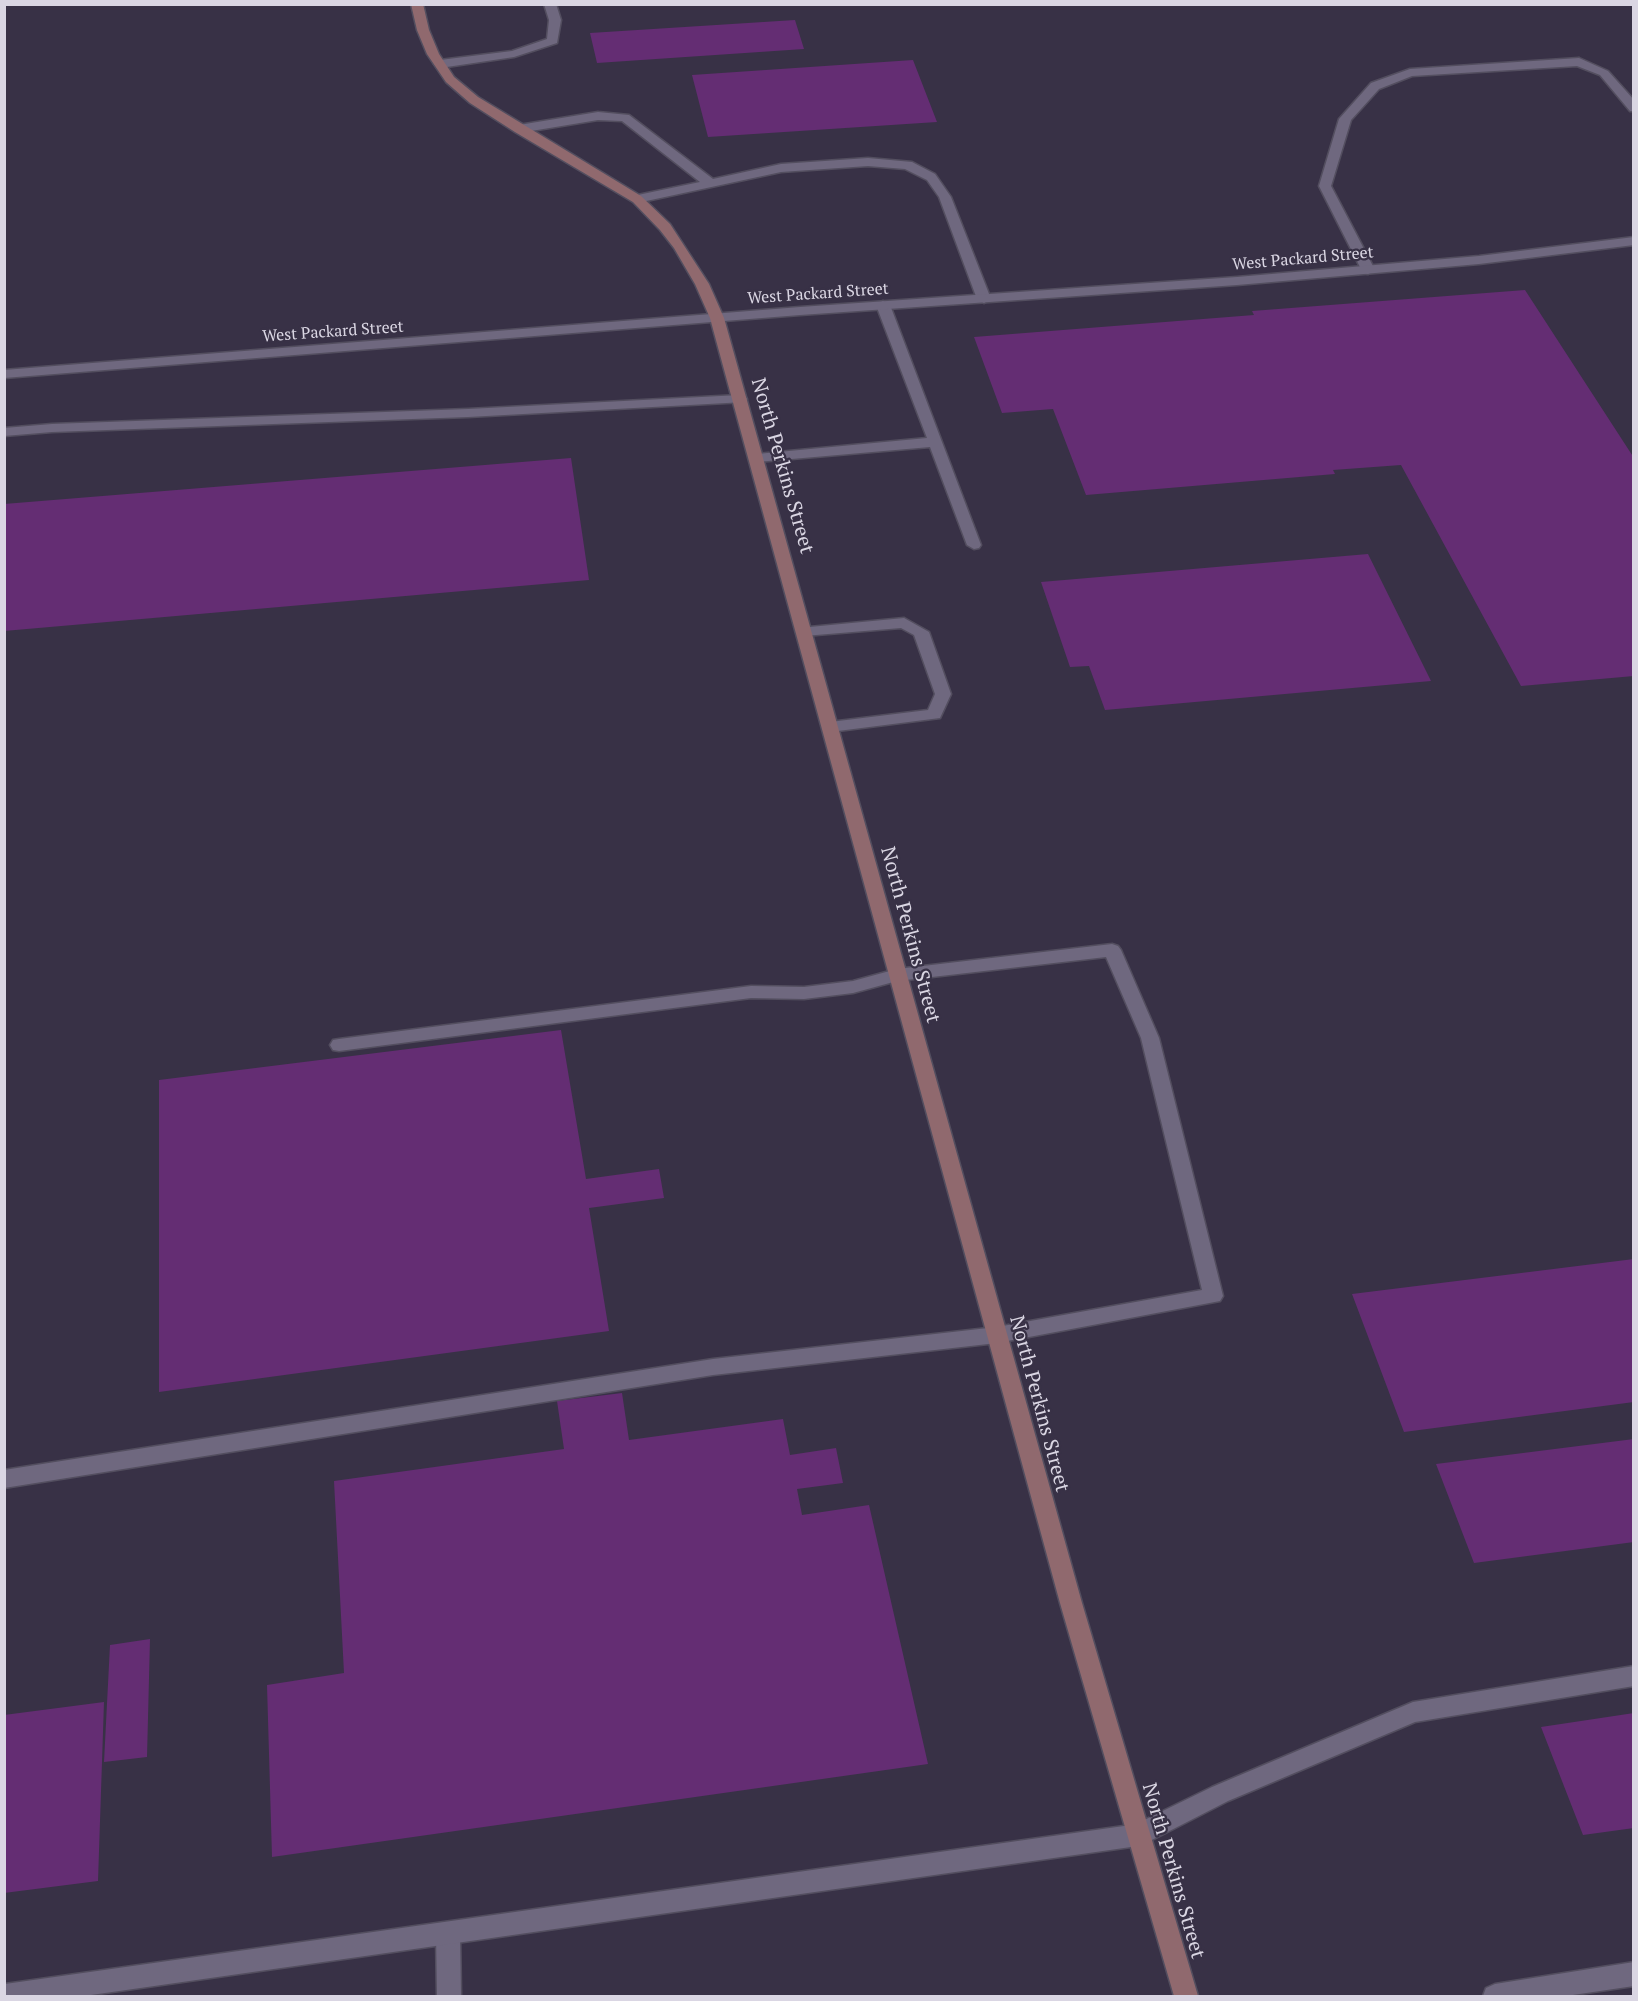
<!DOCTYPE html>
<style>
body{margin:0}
#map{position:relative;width:1638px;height:2001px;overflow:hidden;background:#383146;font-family:"PT Serif",serif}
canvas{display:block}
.frame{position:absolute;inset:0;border:6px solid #dad6e3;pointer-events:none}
</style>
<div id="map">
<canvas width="1638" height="2001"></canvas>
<div class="frame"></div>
</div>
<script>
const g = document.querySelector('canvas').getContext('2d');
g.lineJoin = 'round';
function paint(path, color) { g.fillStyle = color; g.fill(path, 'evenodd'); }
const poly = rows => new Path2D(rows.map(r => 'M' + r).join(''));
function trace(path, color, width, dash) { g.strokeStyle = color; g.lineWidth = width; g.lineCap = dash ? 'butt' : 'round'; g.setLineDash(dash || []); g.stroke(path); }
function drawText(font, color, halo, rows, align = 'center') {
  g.font = font + ' "PT Serif",serif'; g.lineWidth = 4.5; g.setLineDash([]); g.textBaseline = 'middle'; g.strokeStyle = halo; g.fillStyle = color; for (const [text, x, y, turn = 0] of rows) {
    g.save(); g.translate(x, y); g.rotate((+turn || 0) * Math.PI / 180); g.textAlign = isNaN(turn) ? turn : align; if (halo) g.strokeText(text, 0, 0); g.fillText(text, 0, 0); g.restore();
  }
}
paint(poly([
 [795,20,804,49,597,63,590,33],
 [913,60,937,122,708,137,692,75],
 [1525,290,1634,458,1634,676,1521,686,1401,465,1333,470,1335,474,1086,495,1053,409,1002,413,974,337,1254,315,1252,311],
 [571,458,589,580,4,631,4,504],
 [1368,554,1431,681,1105,710,1089,666,1070,667,1041,582],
 [561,1030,586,1179,659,1169,664,1198,589,1208,609,1331,159,1392,159,1080],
 [1634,1259,1634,1402,1404,1432,1352,1294],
 [622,1393,629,1440,783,1419,790,1455,836,1448,843,1483,797,1489,802,1515,869,1505,928,1764,272,1857,267,1685,344,1673,334,1481,564,1449,557,1401],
 [1634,1439,1634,1542,1474,1563,1436,1464],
 [150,1639,147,1757,104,1762,110,1645],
 [104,1702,98,1881,4,1893,4,1715],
 [1634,1713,1634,1828,1583,1835,1541,1727]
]), '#642d73');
const lane = poly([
 [544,4,556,4,561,20,557,43,514,57,440,68,434,64,440,60,512,51,547,39,549,20,544,4],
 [1579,58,1608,71,1634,100,1634,111,1630,111,1600,75,1577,66,1412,76,1379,89,1351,120,1331,186,1375,270,1368,274,1363,273,1319,186,1339,119,1371,83,1410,69,1579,58],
 [598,112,629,115,713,179,781,164,868,158,912,162,935,174,951,197,991,299,984,303,977,299,939,197,927,180,905,169,868,166,781,172,637,203,631,199,633,196,700,182,622,121,598,120,519,133,513,129,519,125,598,112],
 [883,301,890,305,981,545,979,548,974,549,967,545,930,447,757,462,750,458,757,454,927,438,876,305,883,301],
 [740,395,745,396,747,399,745,402,468,417,52,432,4,436,4,428,52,424,468,409,740,395],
 [904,618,929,632,951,694,940,718,830,732,824,731,822,727,824,723,830,722,928,710,935,694,914,635,901,628,804,636,799,634,796,631,799,628,904,618],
 [1112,944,1118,946,1121,950,1159,1038,1223,1296,1220,1301,997,1343,713,1375,4,1488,4,1470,713,1359,997,1327,1202,1290,1141,1038,1106,957,897,981,853,993,804,999,751,998,339,1051,333,1050,330,1045,333,1040,339,1039,751,986,804,987,853,981,897,969,1112,944],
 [1634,1666,1634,1686,1415,1722,1228,1801,1146,1843,1138,1846,1130,1843,1126,1835,1130,1827,1212,1787,1413,1702,1634,1666],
 [448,1923,457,1926,460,1934,461,1996,437,1996,436,1934,439,1926,448,1923],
 [1634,1962,1634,1986,1566,1996,1483,1996,1486,1988,1495,1984,1634,1962]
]);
const street = poly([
 [1634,237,1634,245,1479,264,1237,285,800,315,4,378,4,370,800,307,1237,277,1479,256,1634,237],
 [1138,1824,1146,1827,1150,1835,1146,1843,1138,1846,84,1996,4,1996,5,1984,1138,1824]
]);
const secondary = poly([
 [411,4,423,4,429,30,439,54,454,77,478,97,641,196,670,224,709,284,724,318,1082,1603,1198,1996,1174,1996,1060,1603,710,318,695,284,674,248,660,230,633,202,515,132,470,103,446,82,427,54,417,30,411,4]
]);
trace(lane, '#534e5f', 3);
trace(street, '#534e5f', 3);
trace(secondary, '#534e5f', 3);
paint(lane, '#6f687f');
paint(street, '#6f687f');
paint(secondary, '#90696e');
drawText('16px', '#dad6e3', '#383146', [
 ["West Packard Street",1303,259,-5],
 ["West Packard Street",818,294,-4],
 ["West Packard Street",333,332,-4]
]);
drawText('20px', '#dad6e3', '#383146', [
 ["North Perkins Street",782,466,74],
 ["North Perkins Street",910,935,75],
 ["North Perkins Street",1039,1404,75],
 ["North Perkins Street",1173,1871,74]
]);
</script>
